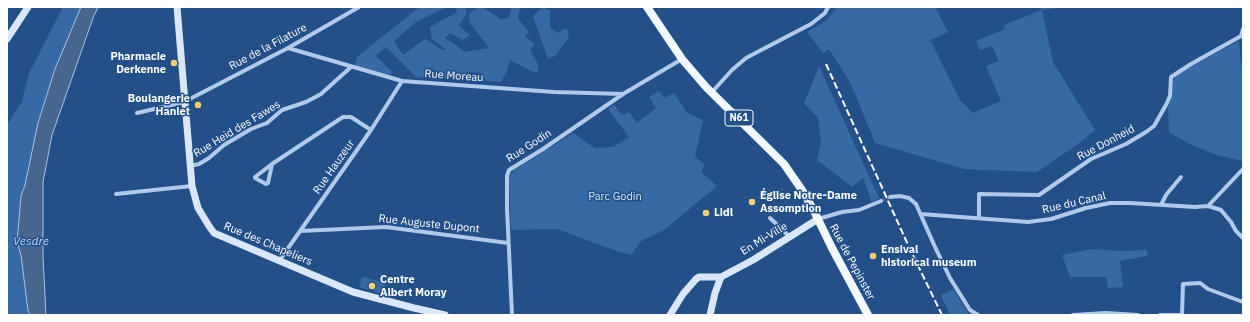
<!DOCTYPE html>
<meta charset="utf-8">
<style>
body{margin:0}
#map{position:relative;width:1250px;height:322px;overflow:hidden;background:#235089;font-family:"IBM Plex Sans",sans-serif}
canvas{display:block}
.frame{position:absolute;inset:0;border:8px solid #fff;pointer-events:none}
</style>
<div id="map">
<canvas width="1250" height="322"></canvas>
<div class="frame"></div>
</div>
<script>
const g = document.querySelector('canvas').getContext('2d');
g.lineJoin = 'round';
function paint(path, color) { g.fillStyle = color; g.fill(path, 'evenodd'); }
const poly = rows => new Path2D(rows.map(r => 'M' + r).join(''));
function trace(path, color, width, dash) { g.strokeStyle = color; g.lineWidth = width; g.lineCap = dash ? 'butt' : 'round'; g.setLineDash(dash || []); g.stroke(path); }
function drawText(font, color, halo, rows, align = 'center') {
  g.font = font + ' "IBM Plex Sans",sans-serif'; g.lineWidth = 3; g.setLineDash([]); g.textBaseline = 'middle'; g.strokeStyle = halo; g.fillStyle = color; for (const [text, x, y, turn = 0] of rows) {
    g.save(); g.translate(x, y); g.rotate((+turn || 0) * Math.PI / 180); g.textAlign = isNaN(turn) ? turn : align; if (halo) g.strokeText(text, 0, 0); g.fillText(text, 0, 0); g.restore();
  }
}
paint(poly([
 [63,7,81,7,55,69,38,123,25,185,21,196,17,242,21,255,28,311,31,315,7,315,7,122,9,122,22,101,29,73],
 [422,7,447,7,416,22,394,41,403,55,425,39,443,50,445,49,432,39,430,27,457,12,456,7,466,7,466,14,459,26,470,35,463,40,450,33,445,38,456,45,464,52,489,48,470,23,469,14,479,7,482,7,501,19,509,18,511,8,520,8,518,19,529,32,525,37,535,44,530,50,538,64,538,72,533,72,510,60,506,73,501,82,486,81,482,73,467,72,464,80,438,78,432,67,426,77,417,78,386,47,376,56,392,72,389,78,355,68,357,57,417,9],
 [837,7,935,7,948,32,922,44,931,41,960,100,973,113,1001,101,986,66,999,61,992,46,980,50,976,41,1005,29,1004,25,1042,10,1040,7,1065,7,1042,10,1053,62,1095,130,1078,144,1037,172,964,169,875,143,851,84,829,49,823,53,807,32,827,20],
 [542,8,550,10,550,28,558,33,567,28,569,37,555,56,548,59,533,16],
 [1239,41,1241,65,1243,65,1242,161,1213,154,1190,144,1169,132,1168,110,1174,78,1183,70],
 [819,66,879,198,872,202,863,178,852,187,817,160,821,142,818,118,804,103],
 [659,91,664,98,674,93,687,113,703,120,695,157,705,165,701,172,717,186,664,230,641,241,631,255,619,252,557,229,511,230,509,177,514,170,573,133,595,148,613,147,629,137,608,109,614,105,622,115,629,112,637,123,656,108,649,97],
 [1092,249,1120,251,1147,250,1147,256,1120,261,1123,287,1108,288,1106,277,1070,277,1062,255],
 [362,277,386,283,382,294,359,287],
 [953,289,969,314,969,315,950,315,941,295]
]), '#376aa5');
const water = poly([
 [81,7,98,7,93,18,52,135,43,182,43,256,46,315,31,315,28,311,21,255,17,242,21,196,25,185,38,123,55,69,81,7]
]);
paint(water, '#46668e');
trace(water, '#a3c5eb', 1);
trace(poly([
 [881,201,890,197]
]), '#446a9b', 4, [4, 2]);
trace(poly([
 [288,48,402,81,554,92,623,94],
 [712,92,732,70,746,58,811,24,825,13,828,7],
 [137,113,184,102,288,48,359,7],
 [272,164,268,183,266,184,255,178,255,177,272,164,343,117,351,117,371,130],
 [190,166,199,164,209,158,224,145,251,129,267,123,282,110,306,102,321,94,351,67],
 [116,194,192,186],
 [890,197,900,196,909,198,916,204,935,247,950,278,970,310,978,315],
 [1161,205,1166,195,1181,177],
 [1208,206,1243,169],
 [921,214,1028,222,1051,219,1086,208,1110,203,1130,203,1195,207,1208,206,1221,210,1231,222,1236,231,1243,238],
 [979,217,979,194,1039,195,1091,159,1126,144,1146,132,1154,126,1166,105,1170,96,1171,77,1191,64,1241,36,1243,29],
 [770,218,790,237],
 [818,219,842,212,859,210,881,201],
 [300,231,386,227,508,243],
 [279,261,371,130,402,81],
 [512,315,507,208,507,176,509,170,543,149,623,94,682,59],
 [1073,315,1106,313,1138,315],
 [1160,315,1182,315,1183,284,1200,283,1208,289,1243,302]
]), '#afcaea', 4);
trace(poly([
 [177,7,192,186,198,208,209,226,214,233,353,292,414,308,445,315],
 [7,39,28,7],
 [670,315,683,294,696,279,699,277,721,277,753,260,818,219],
 [710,315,715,293,721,277]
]), '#dae7f8', 7);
trace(poly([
 [647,7,682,59,706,87,784,164,802,190,814,211,832,248,868,315]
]), '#f3f7fe', 8);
trace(poly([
 [826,64,909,247,942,315]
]), '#fff', 2, [7, 3]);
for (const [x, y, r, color] of [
 [174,63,4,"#f5ce72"],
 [198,105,4,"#f5ce72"],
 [752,202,4,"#f5ce72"],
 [706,213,4,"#f5ce72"],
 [873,256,4,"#f5ce72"],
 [372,286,4,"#f5ce72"]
]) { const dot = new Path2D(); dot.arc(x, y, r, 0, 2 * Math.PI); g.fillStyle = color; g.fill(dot); trace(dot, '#235089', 1.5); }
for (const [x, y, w] of [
 [739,118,28]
]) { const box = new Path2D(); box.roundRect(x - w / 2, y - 8, w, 16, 3); g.fillStyle = '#235089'; g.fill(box); trace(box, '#fff', 1); }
drawText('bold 10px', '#fff', null, [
 ["N61",739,118]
]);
drawText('11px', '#fff', '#235089', [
 ["Rue de la Filature",268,47,-28],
 ["Rue Moreau",454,76,4],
 ["Rue Heid des Fawes",237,129,-31],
 ["Rue Donheid",1106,143,-28],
 ["Rue Godin",529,146,-33],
 ["Rue Hauzeur",334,167,-55],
 ["Rue du Canal",1074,203,-13],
 ["Rue Auguste Dupont",429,224,6],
 ["En Mi-Ville",764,239,-31],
 ["Rue des Chapeliers",268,244,23],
 ["Rue de Pepinster",852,262,62]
]);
drawText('bold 11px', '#fff', '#235089', [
 ["Pharmacie",166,57,"right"],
 ["Derkenne",166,70,"right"],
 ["Boulangerie",190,99,"right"],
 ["Hanlet",190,112,"right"],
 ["Église Notre-Dame",760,196],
 ["Assomption",760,209],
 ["Lidl",714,213],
 ["Ensival",881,250],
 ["historical museum",881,263],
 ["Centre",380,280],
 ["Albert Moray",380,293]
], 'left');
drawText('11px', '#d4e4f7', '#235089', [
 ["Parc Godin",615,197]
]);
drawText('italic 12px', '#bbd4f1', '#235089', [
 ["Vesdre",31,242]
]);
</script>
